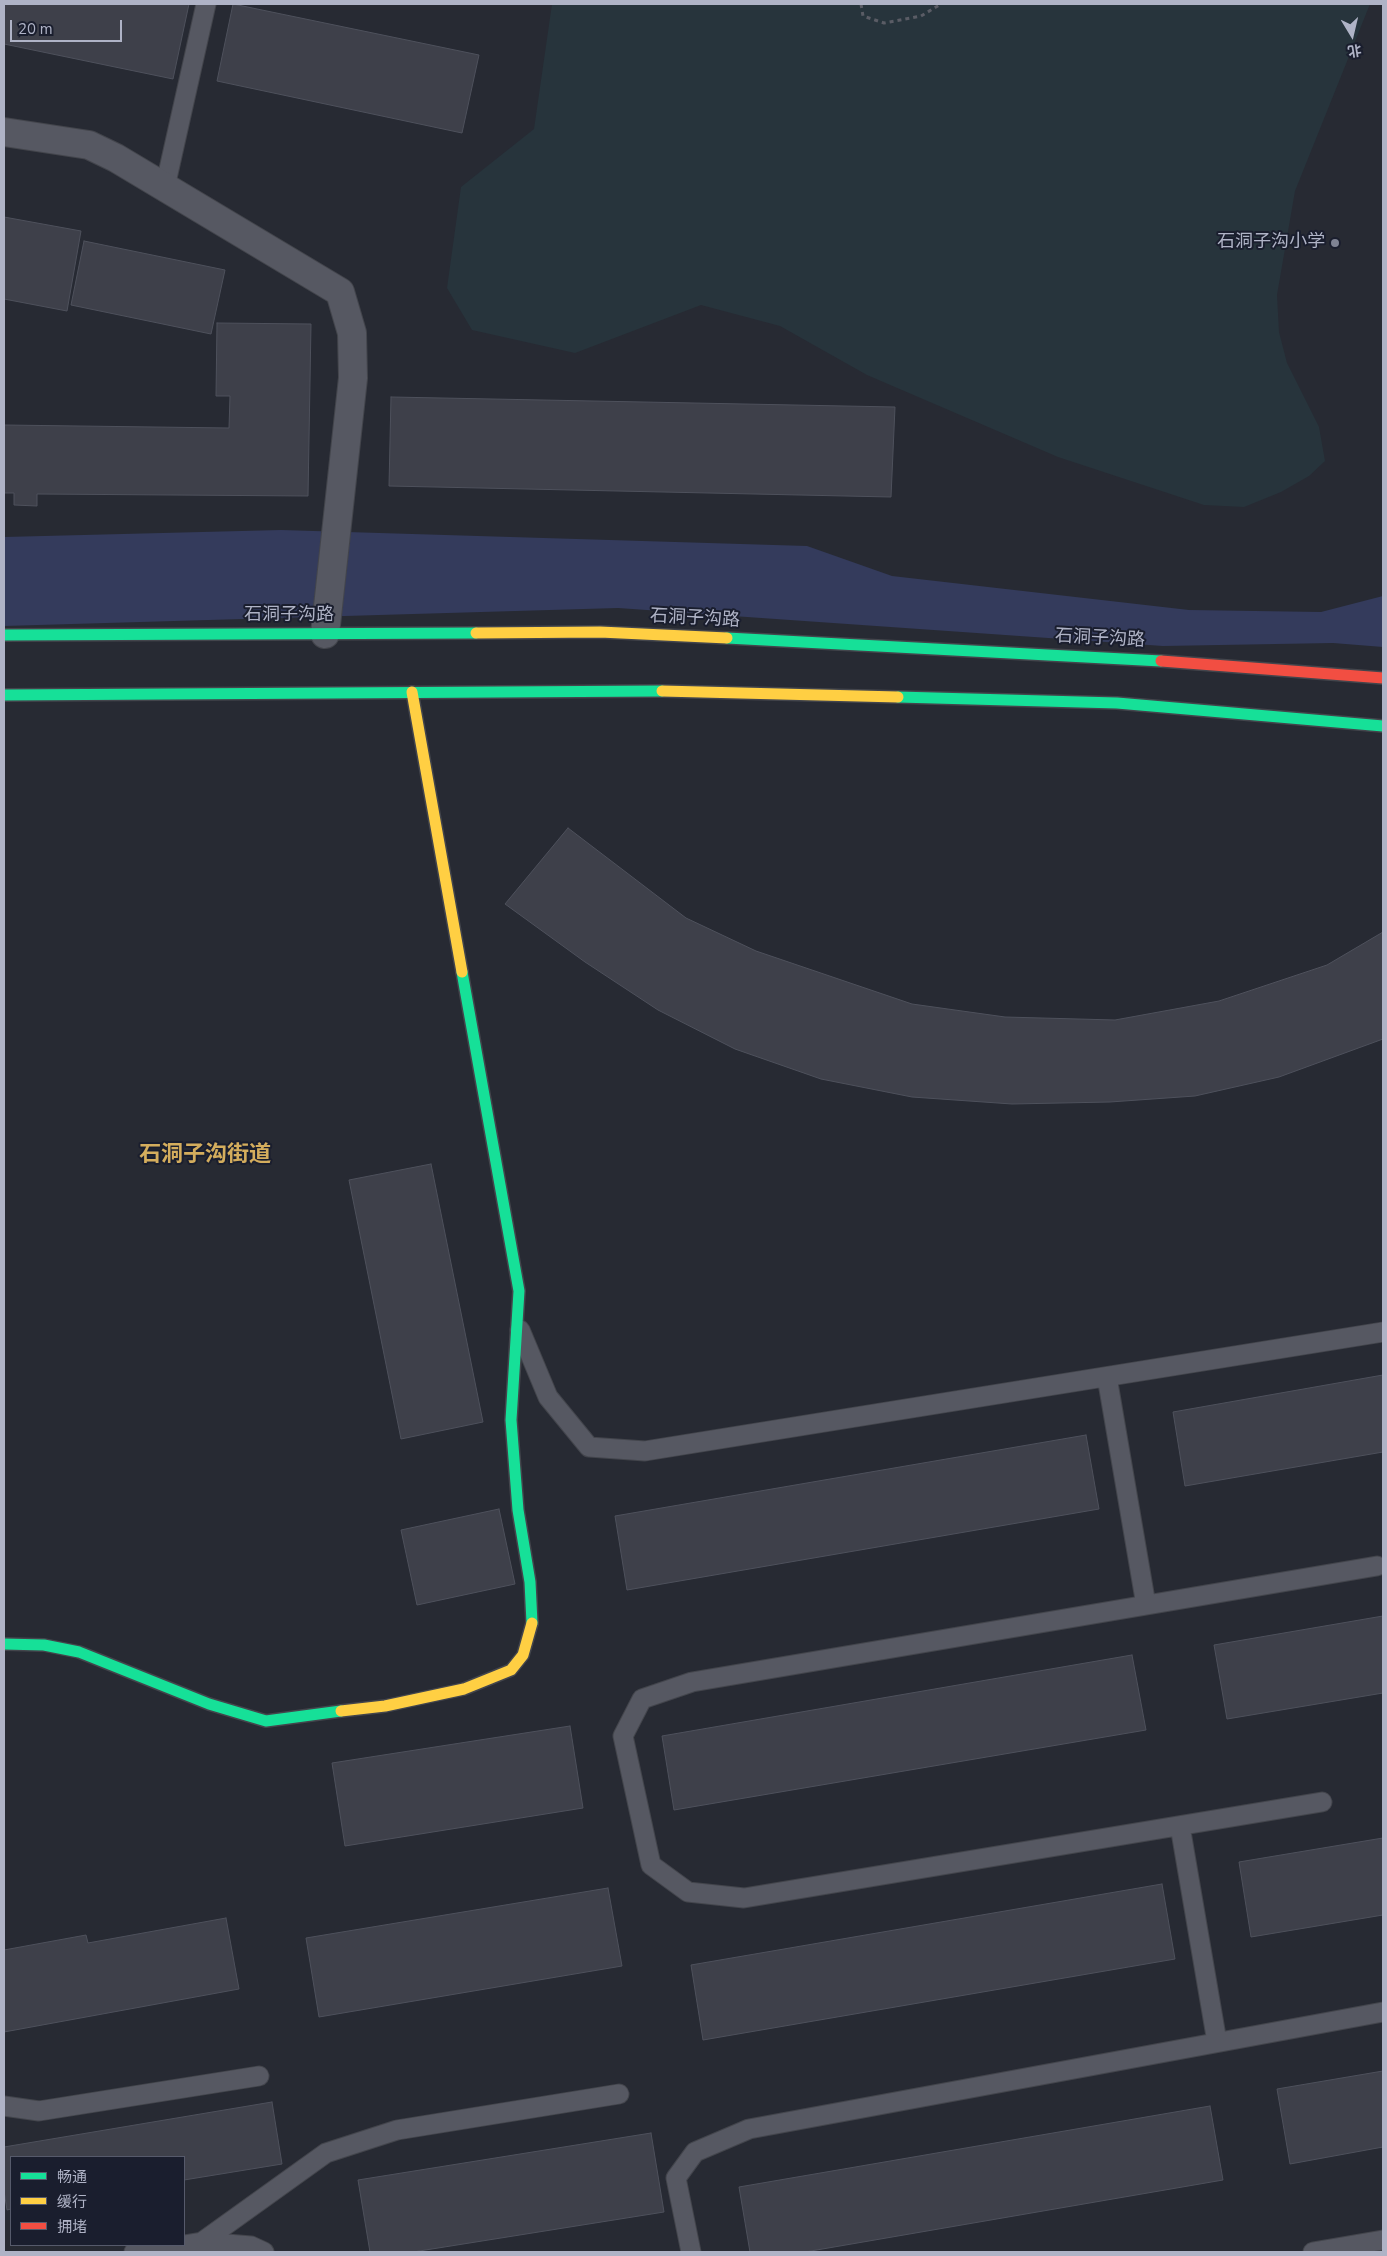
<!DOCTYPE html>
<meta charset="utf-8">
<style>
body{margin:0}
#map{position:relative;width:1387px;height:2256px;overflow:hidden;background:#272a33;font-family:"Nunito Sans","Noto Sans SC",sans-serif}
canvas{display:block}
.frame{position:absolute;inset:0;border:5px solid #afb3c6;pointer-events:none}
.legend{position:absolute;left:10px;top:2156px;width:175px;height:90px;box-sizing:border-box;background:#1a1e2e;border:1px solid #565a6b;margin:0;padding:6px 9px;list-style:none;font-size:15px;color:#afb3c6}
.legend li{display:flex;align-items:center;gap:10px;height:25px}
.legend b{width:25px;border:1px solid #565a6b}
.north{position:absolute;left:1327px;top:10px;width:50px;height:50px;-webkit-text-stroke:4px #1a1e2e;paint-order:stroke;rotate:171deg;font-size:14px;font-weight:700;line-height:20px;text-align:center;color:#afb3c6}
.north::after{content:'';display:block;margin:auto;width:18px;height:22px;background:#afb3c6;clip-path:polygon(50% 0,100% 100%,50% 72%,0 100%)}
.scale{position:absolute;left:10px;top:20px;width:112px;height:22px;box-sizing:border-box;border:2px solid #afb3c6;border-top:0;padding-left:6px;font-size:15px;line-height:18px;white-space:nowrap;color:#afb3c6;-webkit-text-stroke:4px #1a1e2e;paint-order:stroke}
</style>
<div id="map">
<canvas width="1387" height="2256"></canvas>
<div class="frame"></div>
<ul class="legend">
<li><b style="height:6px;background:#16e098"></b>畅通</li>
<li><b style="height:6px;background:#ffcf43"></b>缓行</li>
<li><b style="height:6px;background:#f24e42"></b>拥堵</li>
</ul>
<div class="north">北</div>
<div class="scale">20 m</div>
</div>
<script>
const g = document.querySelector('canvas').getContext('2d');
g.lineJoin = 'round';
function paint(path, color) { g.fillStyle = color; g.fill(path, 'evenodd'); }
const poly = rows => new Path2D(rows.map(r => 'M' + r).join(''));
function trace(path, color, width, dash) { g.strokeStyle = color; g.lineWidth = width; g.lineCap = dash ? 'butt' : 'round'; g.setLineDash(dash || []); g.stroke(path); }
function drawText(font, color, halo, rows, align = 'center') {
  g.font = font + ' "Nunito Sans","Noto Sans SC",sans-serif'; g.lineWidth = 4; g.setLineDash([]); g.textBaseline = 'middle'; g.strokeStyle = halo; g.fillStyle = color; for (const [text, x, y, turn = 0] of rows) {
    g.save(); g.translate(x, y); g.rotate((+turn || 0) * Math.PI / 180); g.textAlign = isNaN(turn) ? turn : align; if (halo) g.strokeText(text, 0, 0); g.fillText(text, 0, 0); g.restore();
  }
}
paint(poly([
 [552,4,1370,4,1295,191,1277,295,1279,332,1287,363,1319,427,1325,461,1309,476,1281,492,1244,507,1204,505,1058,457,867,375,780,326,701,305,575,353,472,330,447,288,461,187,534,129]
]), '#27343c');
paint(poly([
 [281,530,807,546,892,576,1189,610,1321,612,1383,596,1383,647,1333,643,1163,646,618,608,4,626,4,537]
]), '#343b5c');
const building = poly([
 [4,4,189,4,173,79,4,44,4,4],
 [233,4,479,55,462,133,217,81,233,4],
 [4,217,81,231,67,311,4,299,4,217],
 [84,241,225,270,211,334,71,305,84,241],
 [217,323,311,324,308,496,37,494,37,506,14,505,14,493,4,493,4,425,229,428,230,396,216,396,217,323],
 [391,397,895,407,891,497,389,486,391,397],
 [568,828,686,918,756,951,912,1004,1005,1017,1115,1020,1219,1001,1327,965,1383,932,1383,1039,1279,1077,1195,1096,1110,1102,1012,1104,912,1097,821,1079,735,1049,658,1010,585,962,505,904,568,828],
 [431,1164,483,1422,401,1439,349,1180,431,1164],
 [1383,1375,1383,1452,1185,1486,1173,1412,1383,1375],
 [1086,1435,1099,1509,627,1590,615,1516,1086,1435],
 [499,1509,515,1584,417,1605,401,1530,499,1509],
 [1383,1616,1383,1693,1227,1719,1214,1645,1383,1616],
 [1132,1655,1146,1730,674,1810,662,1736,1132,1655],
 [570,1726,583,1808,345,1846,332,1763,570,1726],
 [1383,1838,1383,1915,1251,1937,1239,1862,1383,1838],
 [1162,1884,1175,1959,703,2040,691,1965,1162,1884],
 [608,1888,622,1966,319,2017,306,1938,608,1888],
 [226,1918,239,1989,4,2032,4,1950,86,1935,88,1943,226,1918],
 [1383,2071,1383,2147,1290,2164,1277,2089,1383,2071],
 [272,2102,282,2164,184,2180,184,2157,11,2157,11,2209,7,2210,4,2191,4,2147,272,2102],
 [1210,2106,1223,2180,805,2252,750,2252,739,2187,1210,2106],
 [651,2133,664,2212,413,2252,370,2252,358,2180,651,2133]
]);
paint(building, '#3e404a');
trace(building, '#4e515c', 1);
const lane = poly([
 [165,187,206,4],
 [520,1330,548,1397,589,1447,645,1451,1383,1332],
 [1107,1377,1146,1605],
 [1322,1802,744,1898,688,1892,651,1865,623,1736,642,1699,692,1682,1377,1566],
 [1180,1826,1217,2042],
 [4,2106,39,2111,259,2076],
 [202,2242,326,2153,397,2130,619,2094],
 [184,2245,202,2242,251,2246,264,2252],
 [134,2252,184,2245],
 [691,2252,676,2178,695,2152,749,2129,1383,2012],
 [1313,2252,1383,2240]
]);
const street = poly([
 [4,132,89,145,116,158,340,292,352,333,353,378,325,634]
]);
const fast = poly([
 [4,635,476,633],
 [727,638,1161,661],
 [4,695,662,691],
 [898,697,1117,703,1383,726],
 [462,972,519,1291,511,1420,518,1510,530,1582,532,1623],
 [4,1644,44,1645,79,1652,209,1704,266,1721,341,1711]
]);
const slow = poly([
 [476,633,600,632,727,638],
 [662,691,898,697],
 [412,692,462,972],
 [341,1711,385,1706,464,1689,511,1670,523,1655,532,1623]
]);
const jam = poly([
 [1161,661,1383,678]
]);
trace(lane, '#43454c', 21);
trace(street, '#43454c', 30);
trace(fast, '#43454c', 14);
trace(slow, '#43454c', 14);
trace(jam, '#43454c', 14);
trace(poly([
 [861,4,863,16,884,23,921,16,941,4]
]), '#5a5c65', 3, [4, 4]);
trace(lane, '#565862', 19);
trace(street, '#565862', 28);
trace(fast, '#16e098', 11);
trace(slow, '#ffcf43', 11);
trace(jam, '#f24e42', 11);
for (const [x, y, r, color] of [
 [1335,243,5,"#7f8393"]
]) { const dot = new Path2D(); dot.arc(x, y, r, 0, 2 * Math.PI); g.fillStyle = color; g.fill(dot); trace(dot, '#1a1e2e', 2); }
drawText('18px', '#afb3c6', '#1a1e2e', [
 ["石洞子沟小学",1325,243]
], 'right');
drawText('18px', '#afb3c6', '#1a1e2e', [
 ["石洞子沟路",289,616],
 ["石洞子沟路",695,619,3],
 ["石洞子沟路",1100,639,3]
]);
drawText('bold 22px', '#d4ad5d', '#1a1e2e', [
 ["石洞子沟街道",205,1156]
]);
</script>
